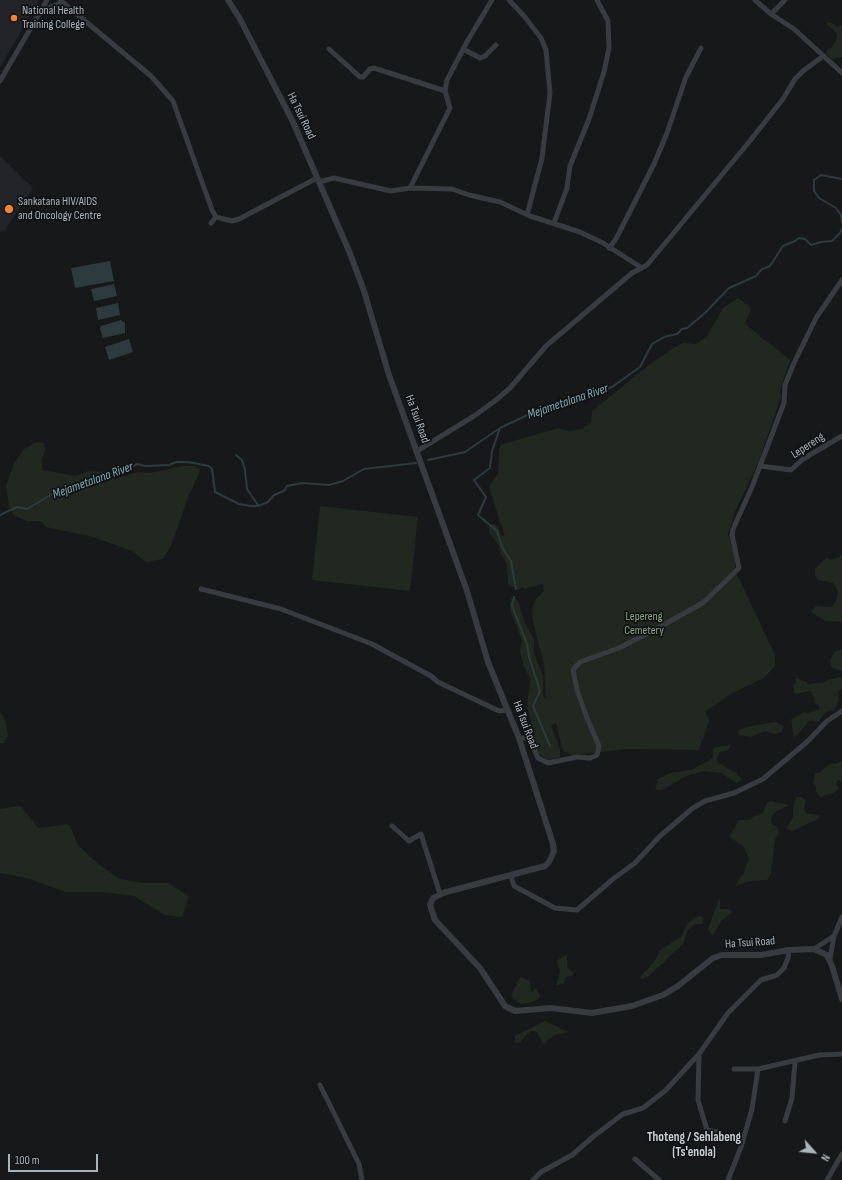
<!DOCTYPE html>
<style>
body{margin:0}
#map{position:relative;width:842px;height:1180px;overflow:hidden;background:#17181a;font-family:"Sofia Sans Condensed",sans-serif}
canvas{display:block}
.north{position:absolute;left:794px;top:1132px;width:40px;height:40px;-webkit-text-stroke:3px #121315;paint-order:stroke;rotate:117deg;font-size:11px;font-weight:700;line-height:16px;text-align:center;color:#aab3b9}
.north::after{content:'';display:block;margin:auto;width:14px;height:18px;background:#aab3b9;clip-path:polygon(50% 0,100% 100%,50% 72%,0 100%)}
.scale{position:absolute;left:8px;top:1154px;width:90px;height:18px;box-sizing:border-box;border:2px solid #aab3b9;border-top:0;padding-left:5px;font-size:12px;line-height:14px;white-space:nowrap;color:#aab3b9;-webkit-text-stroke:3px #121315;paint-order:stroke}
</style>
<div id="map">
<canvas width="842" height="1180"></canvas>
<div class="north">N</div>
<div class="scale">100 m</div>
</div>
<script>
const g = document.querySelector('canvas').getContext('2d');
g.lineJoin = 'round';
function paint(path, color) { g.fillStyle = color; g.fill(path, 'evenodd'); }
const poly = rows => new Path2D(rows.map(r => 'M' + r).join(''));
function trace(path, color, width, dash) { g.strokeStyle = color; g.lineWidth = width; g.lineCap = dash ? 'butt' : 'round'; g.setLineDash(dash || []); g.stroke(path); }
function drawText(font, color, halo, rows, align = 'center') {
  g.font = font + ' "Sofia Sans Condensed",sans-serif'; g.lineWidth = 3.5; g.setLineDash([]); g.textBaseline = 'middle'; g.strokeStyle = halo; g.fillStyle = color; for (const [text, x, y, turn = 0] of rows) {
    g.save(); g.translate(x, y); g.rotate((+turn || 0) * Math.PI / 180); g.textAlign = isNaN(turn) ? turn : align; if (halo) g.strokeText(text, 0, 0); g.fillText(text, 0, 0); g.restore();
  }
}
paint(poly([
 [0,0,39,0,0,68],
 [0,156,33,188,5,230,0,232]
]), '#232427');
paint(poly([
 [827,22,832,23,838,27,842,25,842,57,831,59,827,55,826,51,832,47,837,38,836,32,827,25],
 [738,298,751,308,745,324,790,360,780,390,781,397,758,463,734,514,728,534,735,554,735,570,775,655,775,666,764,678,731,694,706,711,709,721,699,750,628,749,575,755,563,751,556,723,551,725,560,749,560,757,550,760,544,758,538,753,534,742,534,732,527,707,530,679,524,666,520,651,522,640,511,612,510,604,511,599,516,599,519,603,524,621,534,639,534,653,543,676,543,696,546,699,544,665,533,621,532,609,536,599,544,591,543,584,524,589,522,587,519,590,508,584,507,564,500,553,499,546,489,532,489,527,493,524,498,527,501,535,505,537,489,487,498,473,500,445,558,428,569,431,582,429,591,422,592,411,649,365,672,349,683,343,696,344,707,336,723,308],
 [37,442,43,443,46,448,41,461,43,470,64,474,76,476,88,471,110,472,114,479,137,472,150,473,183,466,195,466,200,469,199,474,189,495,171,546,163,559,146,562,132,551,93,537,46,527,41,521,27,521,13,515,9,505,6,486,14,463,24,449],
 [320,506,418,517,410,591,312,580],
 [842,555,842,622,825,621,811,612,816,606,831,607,836,602,838,594,836,587,833,583,818,580,815,575,815,569,826,558,831,560],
 [842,649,842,671,841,671,831,667,830,661,834,652],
 [842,677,842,689,838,691,839,700,834,710,826,712,818,722,810,720,794,738,791,719,798,716,803,712,808,713,819,709,819,705,814,703,815,700,811,691,795,694,793,685,796,683,796,678,807,682,807,685,813,683,822,683,830,679],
 [0,712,6,722,8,735,4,743,0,743],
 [775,722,784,726,781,732,775,734,766,731,750,737,740,735,738,732,741,729,751,726],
 [731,745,728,750,720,752,716,760,719,763,736,773,742,779,737,783,721,773,703,771,684,777,663,790,655,790,658,779,670,773,691,770,713,758,713,749,716,747],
 [842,761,842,781,838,780,836,784,839,789,833,793,820,797,816,791,816,786,813,783,815,773,819,773,831,763,836,764],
 [796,797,802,797,806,801,804,808,806,813,820,815,818,819,792,831,786,829,793,817,793,807],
 [770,801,789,805,774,813,771,818,772,824,778,828,779,832,775,840,771,874,767,880,750,881,736,886,739,878,743,875,749,858,743,846,731,838,730,835,739,820,749,820,755,816,763,813,767,803],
 [21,806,38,828,69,824,78,845,98,864,120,879,143,883,169,883,189,897,182,917,165,915,134,896,101,892,65,892,27,878,0,873,0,809],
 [720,897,720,909,728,909,732,912,722,920,713,936,708,930,709,926],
 [698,916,702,916,704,918,702,924,695,924,688,930,683,944,649,976,641,979,641,976,654,962,660,950,681,937,687,924],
 [564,955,567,956,567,967,573,972,572,976,566,977,564,983,556,986,560,971,557,961],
 [520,977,530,981,531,991,532,992,536,988,540,996,538,999,530,1003,521,1004,512,998,512,994],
 [545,1021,569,1032,555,1035,543,1044,537,1032,532,1031,527,1034,520,1043,515,1042,515,1036]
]), '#20281f');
paint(poly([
 [110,261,114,281,75,288,71,268],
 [114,284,117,296,94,301,91,289],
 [118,303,120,315,98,320,96,308],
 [121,320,125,323,125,333,103,338,100,329,101,326],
 [129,339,133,352,109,360,105,347]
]), '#2d3b3e');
trace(poly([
 [842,179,821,175,814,180,814,191,819,198,836,208,841,215,842,223],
 [500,428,492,451,490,468,474,480,486,497,478,515,497,531,503,549,511,561,516,589],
 [236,455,242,460,245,470,247,489,258,505],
 [428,460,465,452,500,428,536,411,565,400,593,395,612,387,640,367,652,344,664,337,677,334,682,329,687,328,705,313,729,288,756,276,762,269,770,266,783,246,795,241,799,238,805,239,811,245,821,242,832,241,840,233,842,228],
 [0,515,17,507,27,509,57,491,78,485,96,477,126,470,137,464,145,466,169,465,176,462,188,462,209,466,212,469,215,492,239,504,250,506,258,506,268,502,274,495,284,491,287,486,302,483,329,485,343,481,364,469,416,463],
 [514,597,512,606,527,644,529,657,540,691,533,706,550,746]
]), '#2d3b3e', 2);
trace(poly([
 [60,0,151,76,173,101,212,210,216,217,232,221,239,219,317,178],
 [509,0,524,16,541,38,546,50,550,93,542,158,527,215],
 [755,0,771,14,794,29,842,73],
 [41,11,58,4,66,5],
 [771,14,785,0],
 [329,49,360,77,363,77,370,69,374,68,445,91],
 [463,49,480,58,485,56,496,45],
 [0,81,47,0],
 [319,182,334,178,391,191,410,188,450,108,445,91,447,80,468,40,492,0],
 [410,188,452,189,469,195,500,202,530,216,580,232,603,243,642,268],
 [211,223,216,217],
 [554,223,567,188,570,166,589,119,604,72,609,48,608,21,597,0],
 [609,248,616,239,654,164,667,133,686,77,701,48],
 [417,451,474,416,496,400,510,388,546,346,632,273,647,265,749,142,783,99,795,79,803,71,822,57],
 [760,466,791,470,803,459,842,436],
 [201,589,281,609,372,644,431,676,438,682,499,711,508,710],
 [519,738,529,738,538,758,548,763,577,757,590,758,597,755,599,746,587,718,577,690,573,670,580,662,619,648,660,627,704,602,739,568,732,535,733,529,752,487,779,416,784,403,785,385,794,363,816,318,842,280],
 [392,826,409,841,421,834,440,894],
 [511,876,514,886,555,908,577,910,613,879,635,863,660,836,693,808,705,801,734,793,763,779,808,741,827,721,842,711],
 [814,949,834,936],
 [830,959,834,936,842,917],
 [699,1054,698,1100,707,1130,718,1132],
 [734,1069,758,1069],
 [320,1085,359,1164,362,1180],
 [785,1121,792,1098,795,1062],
 [635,1159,659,1180],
 [533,1180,541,1172,572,1155,594,1136,623,1114,643,1108,666,1090,699,1054,728,1013,761,980,777,975,784,968,788,958,789,950],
 [728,1180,741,1147,752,1109,758,1069,819,1055,842,1054],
 [827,1180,842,1154]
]), '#383b3f', 5);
trace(poly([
 [228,0,240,19,293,122,349,251,364,291,389,375,467,591,488,662,519,738,553,844,554,851,549,862,545,866,446,892,433,898,430,905,435,920,480,968,505,1006,515,1011,551,1008,592,1013,632,1006,663,995,678,986,713,958,722,955,761,955,789,950,814,949,827,955,832,966,842,999]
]), '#383b3f', 6);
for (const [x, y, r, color] of [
 [14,18,4,"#f38336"],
 [9,209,5,"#f38336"]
]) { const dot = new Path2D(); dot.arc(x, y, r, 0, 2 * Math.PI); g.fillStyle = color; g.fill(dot); trace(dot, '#121315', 1.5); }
drawText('12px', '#aab3b9', '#121315', [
 ["National Health",22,11],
 ["Training College",22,25],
 ["Sankatana HIV/AIDS",18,202],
 ["and Oncology Centre",18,216]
], 'left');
drawText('12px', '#aab3b9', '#121315', [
 ["Ha Tsui Road",301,116,64],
 ["Ha Tsui Road",417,419,70],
 ["Lepereng",808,446,-33],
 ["Ha Tsui Road",525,725,69],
 ["Ha Tsui Road",750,943,-4]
]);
drawText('12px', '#88a481', '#121315', [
 ["Lepereng",644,617],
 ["Cemetery",644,631]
]);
drawText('italic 13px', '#81aab4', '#121315', [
 ["Mejametalana River",568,402,-19],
 ["Mejametalana River",93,481,-20]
]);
drawText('bold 13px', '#cbd0d5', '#121315', [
 ["Thoteng / Sehlabeng",694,1138],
 ["(Ts'enola)",694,1153]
]);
</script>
